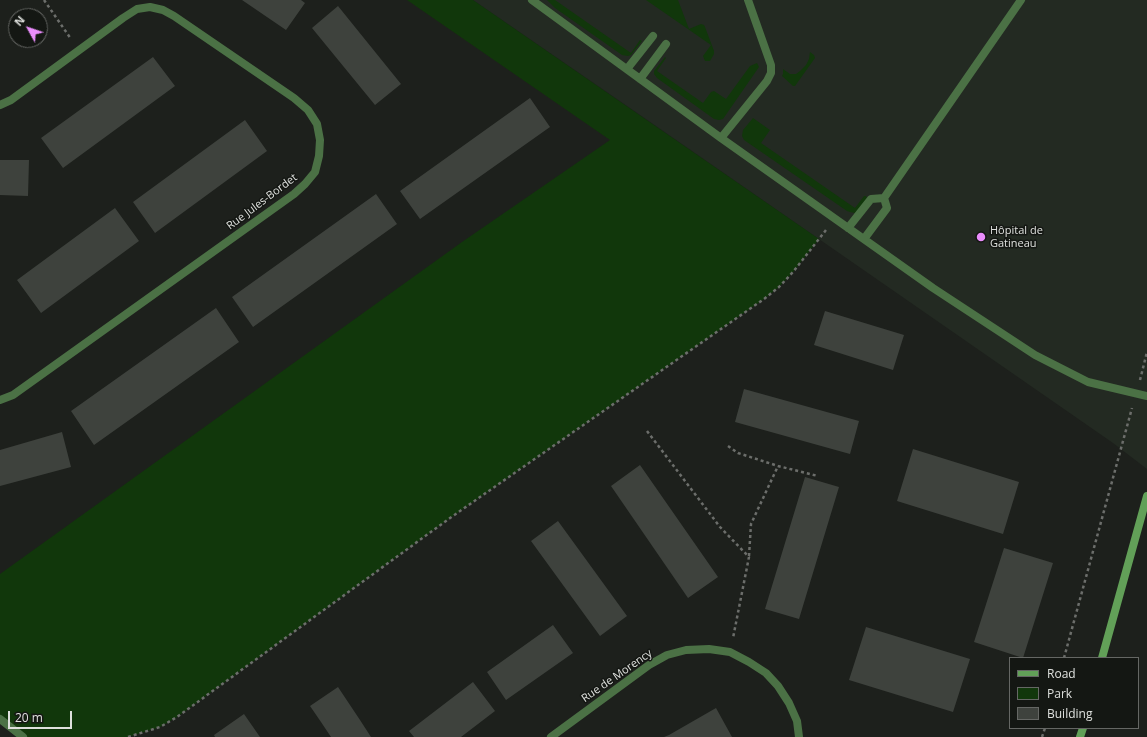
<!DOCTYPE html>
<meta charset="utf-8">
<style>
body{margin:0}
#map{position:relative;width:1147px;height:737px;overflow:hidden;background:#1d201c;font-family:"Open Sans",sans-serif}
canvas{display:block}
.legend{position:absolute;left:1009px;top:657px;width:130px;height:72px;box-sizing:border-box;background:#141713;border:1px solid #656764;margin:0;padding:5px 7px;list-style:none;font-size:12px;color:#dee0dd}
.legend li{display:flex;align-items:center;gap:8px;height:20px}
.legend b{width:20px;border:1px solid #656764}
.north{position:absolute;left:8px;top:8px;width:40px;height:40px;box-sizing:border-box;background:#141713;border:1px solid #656764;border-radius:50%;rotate:310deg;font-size:11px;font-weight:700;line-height:16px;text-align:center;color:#dee0dd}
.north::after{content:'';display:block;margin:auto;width:14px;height:18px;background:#ea8dfc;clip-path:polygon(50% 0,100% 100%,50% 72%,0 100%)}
.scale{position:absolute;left:8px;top:711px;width:64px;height:18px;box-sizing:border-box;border:2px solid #dee0dd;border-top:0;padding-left:5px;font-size:12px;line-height:14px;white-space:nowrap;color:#dee0dd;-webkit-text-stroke:3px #141713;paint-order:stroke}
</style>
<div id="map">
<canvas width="1147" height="737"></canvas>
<ul class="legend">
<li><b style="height:5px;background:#62a058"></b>Road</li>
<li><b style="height:11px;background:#11370b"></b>Park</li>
<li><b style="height:11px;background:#3e423d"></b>Building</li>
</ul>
<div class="north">N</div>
<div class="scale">20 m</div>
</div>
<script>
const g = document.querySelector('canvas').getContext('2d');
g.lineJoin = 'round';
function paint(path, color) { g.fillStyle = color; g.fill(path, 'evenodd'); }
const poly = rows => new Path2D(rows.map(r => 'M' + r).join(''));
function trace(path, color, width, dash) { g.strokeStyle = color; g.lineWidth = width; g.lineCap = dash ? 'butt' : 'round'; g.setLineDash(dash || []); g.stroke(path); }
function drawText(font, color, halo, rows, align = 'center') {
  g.font = font + ' "Open Sans",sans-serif'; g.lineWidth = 3; g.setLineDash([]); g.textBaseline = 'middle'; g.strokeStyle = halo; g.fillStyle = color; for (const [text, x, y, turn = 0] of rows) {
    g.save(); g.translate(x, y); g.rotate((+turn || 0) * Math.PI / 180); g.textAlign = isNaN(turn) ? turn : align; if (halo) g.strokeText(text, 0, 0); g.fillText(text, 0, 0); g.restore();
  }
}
paint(poly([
 [473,0,1147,0,1147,469,1113,443,643,117]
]), '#232a22');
paint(poly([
 [407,0,473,0,819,239,793,272,779,287,764,299,450,518,177,717,160,727,128,737,23,737,0,719,0,574,462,242,610,140],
 [547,0,555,0,631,53,640,40,642,41,631,55,628,56,622,55,555,8],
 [646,0,678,0,689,29,701,24,704,25,705,27,714,51,714,54,710,61,705,61,703,56,711,45],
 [810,52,814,55,815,58,795,86,793,86,782,76,783,74,783,69,790,74,796,74,800,71,806,65,809,59],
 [665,57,666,58,657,71,703,103,711,92,714,91,726,99,750,66,757,63,759,67,723,119,719,120,714,119,657,78,654,74,654,71],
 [753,118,770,130,761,143,855,208,864,196,866,196,867,198,858,210,855,213,850,212,847,211,744,140,742,136,743,130]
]), '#11370b');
paint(poly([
 [242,0,301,0,305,3,286,30],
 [338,6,401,84,375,105,312,28],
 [153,57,175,86,63,168,41,138],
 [530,98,550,127,420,219,400,191],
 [245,120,267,151,155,233,133,202],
 [0,160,29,160,28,196,0,195],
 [376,194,397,224,253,327,232,297],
 [115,208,139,241,41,313,17,280],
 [216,308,239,342,94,445,71,411],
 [825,311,904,335,893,370,814,345],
 [744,389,859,421,850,454,735,422],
 [62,432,71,467,0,486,0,450],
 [913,449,1019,482,1003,534,897,501],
 [640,465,718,577,688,598,611,486],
 [805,477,839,487,799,619,765,609],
 [558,521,627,616,600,636,531,541],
 [1004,548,1053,563,1023,658,974,642],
 [553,625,573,653,506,700,487,672],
 [866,627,970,659,953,712,849,680],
 [473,682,495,711,461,737,414,737,409,731],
 [338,687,360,720,371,737,331,737,321,722,310,706],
 [716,708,732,737,664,737,669,735],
 [244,714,260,737,215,737,214,735]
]), '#3e423d');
trace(poly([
 [44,0,71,39],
 [1140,380,1147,352],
 [647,431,720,527,749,557,733,638],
 [728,446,738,453,778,466,818,476],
 [749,556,751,524,778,466],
 [1064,658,1132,408],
 [128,737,160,727,177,717,450,518,764,299,779,287,793,272,826,230],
 [1042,737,1045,728]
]), '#6c6e6b', 2.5, [3, 3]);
trace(poly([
 [532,0,721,138,933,288,1035,355,1088,382,1147,396],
 [627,69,653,36],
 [640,79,666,44],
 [721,138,767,81,771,73,771,65,748,0],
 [848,228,871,199,884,198,1021,0],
 [864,239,887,208,884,198]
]), '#4b7145', 8);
trace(poly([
 [0,105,11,100,123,18,137,9,150,7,163,10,174,16,294,98,308,110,317,124,320,140,319,156,315,172,305,184,294,194,13,395,0,400],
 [0,719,23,737],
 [551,737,649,665,667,655,686,650,709,649,730,652,749,662,766,673,778,686,789,703,797,721,799,737]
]), '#4b7145', 8);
trace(poly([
 [1102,658,1147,496],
 [1080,737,1083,728]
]), '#62a058', 8);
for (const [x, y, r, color] of [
 [981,237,5,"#ea8dfc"]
]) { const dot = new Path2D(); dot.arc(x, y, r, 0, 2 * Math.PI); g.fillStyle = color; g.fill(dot); trace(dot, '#141713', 1.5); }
drawText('11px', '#dee0dd', '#141713', [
 ["Rue Jules-Bordet",262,202,-37],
 ["Rue de Morency",617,676,-35]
]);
drawText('11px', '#dee0dd', '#141713', [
 ["Hôpital de",990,231],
 ["Gatineau",990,244]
], 'left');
</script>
